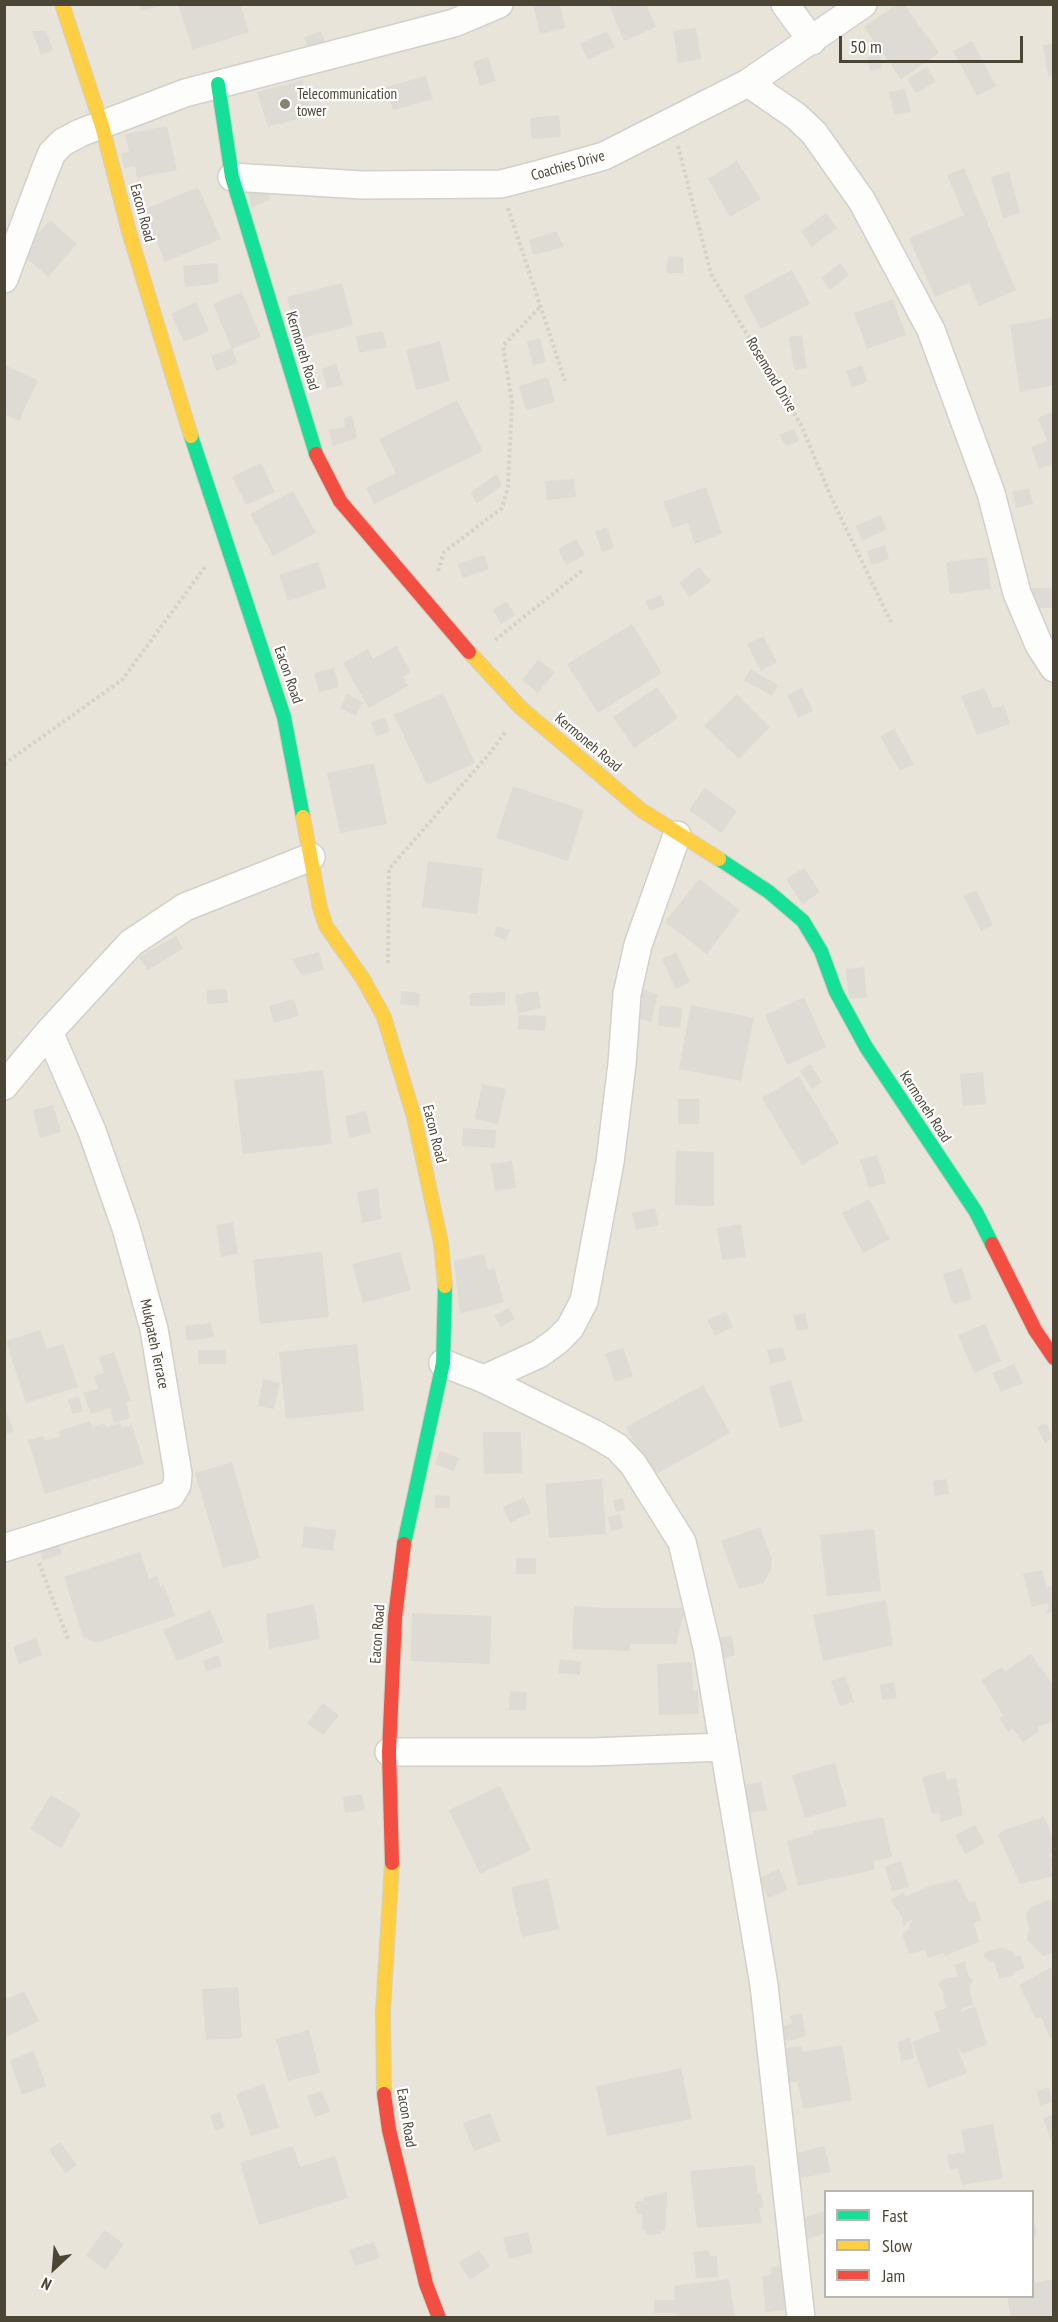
<!DOCTYPE html>
<style>
body{margin:0}
#map{position:relative;width:1058px;height:2322px;overflow:hidden;background:#f3f2ec;font-family:"PT Sans Narrow",sans-serif}
canvas{display:block}
.frame{position:absolute;inset:0;border:6px solid #4b4536;pointer-events:none}
.legend{position:absolute;left:824px;top:2190px;width:210px;height:108px;box-sizing:border-box;background:#fff;border:2px solid #b7b5af;margin:0;padding:8px 10px;list-style:none;font-size:18px;color:#4b4536}
.legend li{display:flex;align-items:center;gap:12px;height:30px}
.legend b{width:30px;border:2px solid #b7b5af}
.north{position:absolute;left:24px;top:2238px;width:60px;height:60px;-webkit-text-stroke:4px #fff;paint-order:stroke;rotate:206deg;font-size:16px;font-weight:700;line-height:24px;text-align:center;color:#4b4536}
.north::after{content:'';display:block;margin:auto;width:21px;height:27px;background:#4b4536;clip-path:polygon(50% 0,100% 100%,50% 72%,0 100%)}
.scale{position:absolute;left:839px;top:36px;width:184px;height:27px;box-sizing:border-box;border:3px solid #4b4536;border-top:0;padding-left:8px;font-size:18px;line-height:21px;white-space:nowrap;color:#4b4536;-webkit-text-stroke:4px #fff;paint-order:stroke}
</style>
<div id="map">
<canvas width="1058" height="2322"></canvas>
<div class="frame"></div>
<ul class="legend">
<li><b style="height:8px;background:#16e098"></b>Fast</li>
<li><b style="height:8px;background:#ffcf43"></b>Slow</li>
<li><b style="height:8px;background:#f24e42"></b>Jam</li>
</ul>
<div class="north">N</div>
<div class="scale">50 m</div>
</div>
<script>
const g = document.querySelector('canvas').getContext('2d');
g.lineJoin = 'round';
function paint(path, color) { g.fillStyle = color; g.fill(path, 'evenodd'); }
const poly = rows => new Path2D(rows.map(r => 'M' + r).join(''));
function trace(path, color, width, dash) { g.strokeStyle = color; g.lineWidth = width; g.lineCap = dash ? 'butt' : 'round'; g.setLineDash(dash || []); g.stroke(path); }
function drawText(font, color, halo, rows, align = 'center') {
  g.font = font + ' "PT Sans Narrow",sans-serif'; g.lineWidth = 4.5; g.setLineDash([]); g.textBaseline = 'middle'; g.strokeStyle = halo; g.fillStyle = color; for (const [text, x, y, turn = 0] of rows) {
    g.save(); g.translate(x, y); g.rotate((+turn || 0) * Math.PI / 180); g.textAlign = isNaN(turn) ? turn : align; if (halo) g.strokeText(text, 0, 0); g.fillText(text, 0, 0); g.restore();
  }
}
paint(poly([
 [5,5,1053,5,1053,2317,5,2318],
 [826,2192,1032,2192,1032,2296,826,2296]
]), '#e8e4d9');
paint(poly([
 [139,4,166,4,166,5,141,11],
 [178,4,240,4,249,32,193,50],
 [533,4,560,4,565,28,540,34],
 [646,4,656,27,624,41,609,5],
 [897,4,904,4,939,53,901,79,864,27],
 [696,28,701,59,678,63,673,31],
 [32,31,46,31,53,50,41,55],
 [321,31,325,43,309,49,304,37],
 [607,31,615,47,588,60,580,44],
 [972,41,996,86,977,96,953,51],
 [1054,44,1054,75,1048,76,1043,45],
 [880,55,882,68,870,71,867,57],
 [488,57,496,81,480,86,473,62],
 [927,67,936,82,916,93,907,79],
 [426,76,433,99,393,110,386,87],
 [302,80,313,115,268,127,257,92],
 [905,89,911,112,894,115,889,92],
 [559,115,561,137,532,139,530,118],
 [167,126,177,170,137,178,135,166,124,168,121,153,129,152,125,134],
 [737,161,761,199,730,217,708,179],
 [964,168,1016,290,979,306,969,283,935,297,909,238,964,215,947,175],
 [1009,172,1020,213,1003,218,991,177],
 [268,186,270,199,251,208,248,188],
 [198,187,221,239,165,262,143,210],
 [826,213,837,228,812,247,801,231],
 [50,220,77,244,48,277,21,253],
 [556,231,564,247,533,255,529,240],
 [668,256,683,257,684,273,666,273],
 [217,263,219,283,185,287,183,266],
 [840,263,849,275,830,290,821,278],
 [792,270,810,304,761,329,743,296],
 [342,283,353,325,298,339,287,297],
 [242,292,261,337,232,349,213,304],
 [893,299,906,335,867,349,854,313],
 [196,302,209,331,184,342,171,314],
 [1054,317,1054,385,1020,392,1010,325],
 [383,331,387,347,359,353,356,336],
 [802,335,807,368,794,370,789,337],
 [540,338,546,362,533,365,527,342],
 [440,341,450,381,416,390,406,350],
 [232,348,237,363,216,371,211,356],
 [336,364,343,385,327,388,322,369],
 [4,365,38,380,19,421,4,414],
 [862,365,867,382,852,387,846,371],
 [548,377,555,402,526,410,519,386],
 [457,400,483,451,374,504,366,488,396,473,379,439],
 [1054,411,1054,463,1039,469,1031,447,1047,441,1038,418],
 [352,415,357,438,333,446,329,430,345,427,344,418],
 [794,429,799,441,786,446,779,435],
 [261,463,275,492,246,505,232,477],
 [497,474,502,486,477,503,470,493],
 [574,479,576,497,547,500,545,481],
 [706,487,722,534,695,544,688,523,673,528,663,502],
 [1029,488,1033,504,1016,508,1012,492],
 [293,491,316,533,273,556,250,514],
 [880,515,887,529,862,541,856,526],
 [607,527,614,548,602,552,595,531],
 [576,539,585,555,566,565,558,549],
 [885,545,889,559,872,565,867,551],
 [484,555,489,569,463,578,457,564],
 [987,557,991,589,950,594,946,562],
 [318,562,327,588,288,601,279,575],
 [699,567,711,581,690,597,679,583],
 [1032,588,1054,588,1054,608,1032,608],
 [661,595,665,605,650,611,645,601],
 [506,601,515,615,501,624,493,610],
 [632,624,662,673,598,713,567,664],
 [763,636,777,662,761,671,747,644],
 [396,646,411,672,403,677,408,686,369,708,343,663,368,649,373,659],
 [538,660,555,672,538,693,522,680],
 [334,668,339,687,319,692,314,673],
 [750,669,778,685,772,696,744,680],
 [657,687,678,718,634,748,613,717],
 [802,688,813,711,798,718,787,695],
 [984,688,993,708,1004,705,1010,724,977,735,961,696],
 [443,693,475,763,427,785,394,715],
 [347,694,363,702,355,716,340,708],
 [737,694,770,727,739,759,704,726],
 [385,717,390,732,376,736,371,722],
 [894,729,914,764,900,771,880,736],
 [374,763,387,824,340,833,327,773],
 [513,786,584,810,568,861,496,838],
 [705,788,737,811,721,833,689,810],
 [428,861,483,868,477,914,422,907],
 [804,868,820,892,802,904,786,879],
 [699,879,740,910,707,954,665,922],
 [976,890,993,925,981,931,963,896],
 [497,926,510,930,506,940,494,936],
 [176,936,183,949,147,970,139,957],
 [319,952,324,970,302,976,292,959],
 [676,952,690,982,676,989,662,959],
 [864,967,867,997,849,999,846,969],
 [227,989,228,1003,207,1004,207,990],
 [640,989,658,994,651,1022,632,1017],
 [401,991,420,993,419,1006,400,1004],
 [538,991,541,1008,518,1013,515,995],
 [505,992,505,1005,470,1006,470,993],
 [804,997,826,1047,787,1065,765,1015],
 [294,999,299,1016,274,1023,269,1006],
 [660,1005,682,1008,680,1028,658,1026],
 [691,1005,754,1018,741,1081,679,1069],
 [519,1015,546,1016,545,1031,518,1029],
 [810,1064,822,1082,812,1089,800,1071],
 [323,1070,332,1144,243,1154,234,1080],
 [983,1072,986,1104,963,1106,960,1074],
 [799,1076,839,1143,802,1165,762,1098],
 [482,1084,506,1089,498,1124,475,1119],
 [678,1099,699,1099,699,1124,678,1124],
 [53,1105,61,1132,40,1138,33,1110],
 [366,1111,371,1133,349,1138,345,1116],
 [463,1128,496,1130,495,1148,462,1146],
 [676,1151,714,1152,714,1206,675,1205],
 [877,1155,886,1183,869,1188,860,1160],
 [512,1161,516,1188,495,1191,491,1164],
 [378,1188,381,1219,362,1223,357,1192],
 [869,1199,890,1239,863,1253,842,1213],
 [655,1208,659,1225,636,1230,632,1213],
 [233,1222,238,1254,221,1257,216,1225],
 [741,1224,746,1257,722,1260,717,1228],
 [322,1252,329,1317,260,1324,253,1260],
 [400,1252,411,1290,363,1303,352,1264],
 [484,1254,488,1270,494,1268,504,1302,460,1314,454,1261],
 [962,1268,972,1299,953,1305,943,1274],
 [509,1308,515,1319,501,1327,494,1316],
 [726,1311,733,1327,715,1336,707,1320],
 [805,1313,809,1329,797,1331,793,1315],
 [211,1323,214,1337,187,1341,185,1326],
 [985,1324,1001,1361,974,1373,958,1335],
 [40,1330,47,1349,63,1344,78,1387,26,1403,6,1341],
 [357,1344,364,1411,286,1419,279,1352],
 [783,1347,786,1360,770,1364,767,1350],
 [623,1348,633,1376,615,1382,605,1354],
 [198,1350,225,1350,226,1364,198,1364],
 [114,1352,131,1401,126,1402,130,1418,114,1423,110,1408,91,1414,83,1393,98,1389,94,1376,104,1373,99,1357],
 [1014,1364,1023,1383,1001,1392,992,1373],
 [263,1379,280,1383,274,1409,258,1406],
 [791,1380,803,1422,780,1428,769,1387],
 [703,1385,730,1433,653,1476,626,1427],
 [79,1397,83,1411,73,1414,68,1400],
 [4,1405,14,1432,4,1435],
 [90,1421,92,1427,104,1423,105,1427,120,1423,122,1428,132,1425,144,1464,45,1494,28,1440,43,1436,45,1441,60,1436,59,1431],
 [1046,1423,1053,1438,1045,1443,1037,1427],
 [483,1432,521,1432,522,1473,484,1474],
 [440,1451,459,1458,454,1471,435,1464],
 [232,1462,260,1558,223,1568,195,1473],
 [602,1479,606,1534,549,1538,545,1484],
 [946,1479,949,1494,935,1496,933,1481],
 [435,1495,450,1496,450,1508,435,1508],
 [524,1497,531,1513,510,1523,503,1507],
 [623,1498,625,1510,616,1512,613,1500],
 [620,1514,623,1528,611,1531,608,1517],
 [304,1526,336,1530,333,1551,302,1547],
 [760,1527,772,1560,771,1570,763,1583,739,1589,721,1541],
 [874,1529,881,1591,827,1596,820,1535],
 [57,1539,62,1554,43,1560,38,1545],
 [140,1552,149,1579,157,1576,160,1586,164,1585,175,1616,96,1643,83,1637,64,1577],
 [516,1558,536,1558,536,1574,516,1574],
 [1042,1570,1047,1588,1052,1586,1054,1589,1054,1611,1045,1614,1049,1607,1047,1603,1032,1607,1023,1574],
 [886,1600,893,1645,823,1661,813,1615],
 [314,1604,320,1639,269,1649,266,1614],
 [574,1606,603,1608,685,1608,676,1644,630,1644,630,1651,572,1649],
 [210,1610,224,1642,177,1661,163,1630],
 [412,1613,491,1616,490,1664,411,1661],
 [732,1636,735,1655,718,1660,715,1638],
 [36,1638,42,1655,19,1664,13,1647],
 [1031,1654,1054,1686,1054,1721,1038,1727,1039,1731,1023,1742,1013,1729,1008,1732,1000,1718,1003,1715,981,1680,1002,1667,1005,1671],
 [218,1655,222,1666,206,1671,203,1661],
 [560,1659,581,1662,580,1675,558,1673],
 [692,1662,693,1691,698,1690,699,1714,659,1715,657,1664],
 [845,1676,854,1702,840,1706,831,1681],
 [894,1682,897,1698,882,1700,880,1685],
 [510,1691,527,1692,526,1710,509,1710],
 [323,1703,339,1716,323,1735,307,1723],
 [835,1763,847,1806,805,1818,792,1775],
 [945,1771,947,1780,956,1778,963,1815,941,1822,939,1812,932,1814,922,1777],
 [761,1782,767,1810,746,1813,742,1785],
 [500,1786,531,1850,480,1874,449,1810],
 [362,1794,365,1810,345,1813,343,1797],
 [51,1795,81,1813,61,1848,30,1829],
 [883,1817,892,1857,874,1861,874,1870,798,1886,787,1841,813,1834,813,1831],
 [1044,1817,1051,1833,1054,1847,1054,1852,1049,1854,1051,1858,1054,1857,1054,1866,1050,1867,1053,1876,1020,1884,998,1835,1006,1829],
 [975,1825,985,1843,965,1854,955,1835],
 [901,1861,909,1887,892,1891,885,1866],
 [779,1869,788,1890,768,1898,759,1878],
 [548,1879,559,1929,522,1937,511,1887],
 [958,1879,969,1902,975,1901,981,1920,974,1923,979,1942,945,1956,944,1953,928,1958,924,1950,909,1954,902,1934,908,1930,910,1923,915,1919,906,1922,906,1926,903,1925,902,1917,890,1900,903,1893,905,1897,927,1887],
 [1048,1900,1054,1900,1054,1953,1043,1956,1027,1940,1029,1930,1026,1913,1031,1907],
 [1002,1948,1013,1952,1015,1956,1021,1955,1024,1969,1016,1971,1012,1976,999,1979,994,1961,989,1962,984,1956,985,1952],
 [965,1961,968,1975,973,1981,969,1986,973,2005,961,2009,962,2012,975,2006,987,2045,962,2054,956,2044,967,2073,928,2088,912,2042,940,2031,934,2012,947,2008,943,1998,945,1995,938,1984,944,1979,958,1977,955,1965],
 [1054,1966,1054,2037,1050,2038,1041,2017,1036,2019,1019,1985],
 [238,1987,242,2038,206,2040,202,1989],
 [24,1991,39,2021,4,2038,4,2000],
 [802,2013,806,2036,784,2042,781,2026,792,2023,790,2016],
 [309,2030,320,2073,288,2081,276,2039],
 [910,2037,914,2058,901,2061,898,2042],
 [842,2045,852,2100,803,2109,798,2082,789,2082,786,2048,802,2046,803,2052],
 [34,2051,46,2086,22,2095,10,2060],
 [681,2068,692,2119,607,2136,596,2086],
 [264,2084,279,2127,251,2136,236,2094],
 [1048,2087,1053,2102,1041,2106,1036,2091],
 [322,2091,330,2112,315,2117,307,2096],
 [220,2112,225,2127,215,2131,210,2115],
 [490,2113,501,2141,474,2151,463,2123],
 [1054,2114,1054,2144,1053,2144,1043,2118],
 [993,2124,1003,2178,962,2185,958,2168,950,2170,947,2155,965,2152,961,2130],
 [60,2142,77,2165,66,2173,49,2150],
 [293,2146,300,2167,335,2156,348,2198,259,2225,240,2163],
 [824,2146,831,2172,797,2179,794,2154],
 [754,2165,758,2193,761,2193,763,2207,759,2208,762,2223,697,2228,690,2171],
 [667,2192,665,2231,661,2231,661,2234,646,2235,646,2230,642,2229,643,2215,637,2213,635,2206,637,2201,644,2201,644,2197],
 [1032,2210,1037,2235,1032,2236],
 [826,2211,826,2233,805,2239,802,2218],
 [104,2230,124,2244,106,2270,86,2256],
 [528,2232,533,2253,509,2259,503,2238],
 [374,2242,380,2258,355,2266,349,2250],
 [479,2250,490,2266,470,2280,459,2263],
 [709,2250,710,2256,717,2256,718,2277,696,2278,693,2252],
 [785,2265,792,2301,784,2302,785,2310,766,2312,762,2276,771,2275,770,2268],
 [729,2279,735,2318,678,2318,676,2313,654,2313,654,2300,675,2300,674,2286],
 [1054,2279,1054,2318,1011,2318,1007,2296,1032,2296,1032,2283]
]), '#dddbd4');
const street = poly([
 [785,4,812,41],
 [748,83,796,116,814,133,862,201,931,330,991,493,1017,593,1039,645,1054,668],
 [232,177,362,185,501,184,540,174,604,156,748,83,863,4],
 [4,279,45,170,52,153,63,142,80,133,185,93,454,23,499,4],
 [4,1086,49,1032,131,943,185,907,311,857],
 [443,1363,484,1379,593,1433,617,1447,633,1464,682,1542,707,1647,764,1985,801,2318],
 [484,1379,539,1354,557,1341,570,1328,584,1301,610,1162,622,1064,627,994,638,945,677,835],
 [4,1548,171,1495,177,1485,178,1474,154,1329,126,1228,92,1131,49,1032],
 [389,1752,591,1752,724,1747]
]);
const fast = poly([
 [218,84,232,177,316,454],
 [191,436,284,717,303,817],
 [719,859,769,892,803,921,821,951,836,992,866,1047,976,1212,992,1244],
 [404,1544,443,1363,445,1286]
]);
const slow = poly([
 [62,4,102,126,129,232,191,436],
 [469,652,521,708,641,810,719,859],
 [303,817,320,908,326,926,363,979,384,1017,414,1117,441,1243,445,1286],
 [384,2094,383,2011,392,1863]
]);
const jam = poly([
 [316,454,340,501,469,652],
 [992,1244,1035,1330,1054,1358],
 [392,1863,389,1752,395,1617,404,1544],
 [384,2094,389,2130,426,2284,439,2318]
]);
trace(street, '#d1d0c9', 30);
trace(fast, '#d3d0c2', 16);
trace(slow, '#d3d0c2', 16);
trace(jam, '#d3d0c2', 16);
trace(poly([
 [678,146,711,274,801,425,831,497,891,622],
 [508,208,565,381],
 [438,571,444,552,502,508,508,487,512,402,503,346,541,306],
 [495,640,584,569],
 [4,764,122,680,205,567],
 [388,963,389,869,490,753,506,731],
 [39,1563,68,1639]
]), '#d3d2cb', 4, [3, 3]);
trace(street, '#fdfdfc', 27);
trace(fast, '#16e098', 14);
trace(slow, '#ffcf43', 14);
trace(jam, '#f24e42', 14);
for (const [x, y, r, color] of [
 [285,104,6,"#868276"]
]) { const dot = new Path2D(); dot.arc(x, y, r, 0, 2 * Math.PI); g.fillStyle = color; g.fill(dot); trace(dot, '#fff', 2); }
drawText('15px', '#4b4536', '#fff', [
 ["Telecommunication",297,95],
 ["tower",297,112]
], 'left');
drawText('15px', '#4b4536', '#fff', [
 ["Coachies Drive",568,166,-16],
 ["Eacon Road",142,213,75],
 ["Kermoneh Road",302,351,73],
 ["Rosemond Drive",771,375,59],
 ["Eacon Road",288,675,71],
 ["Kermoneh Road",588,743,40],
 ["Kermoneh Road",925,1107,57],
 ["Eacon Road",434,1134,76],
 ["Mukpateh Terrace",154,1344,78],
 ["Eacon Road",378,1634,-86],
 ["Eacon Road",406,2118,81]
]);
</script>
